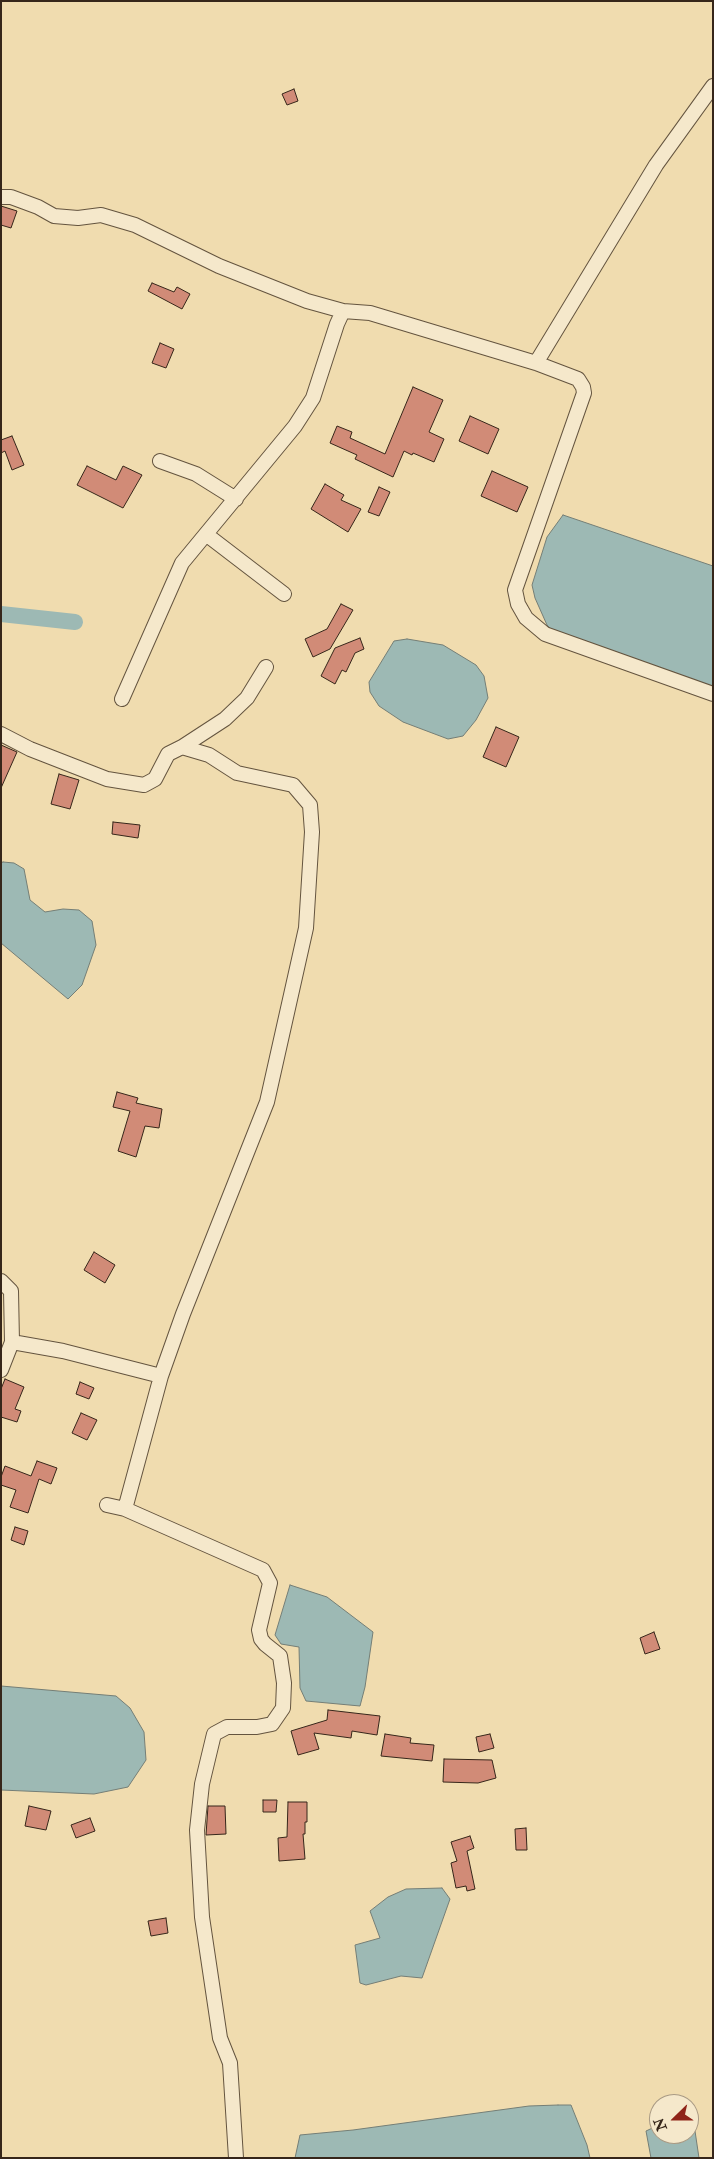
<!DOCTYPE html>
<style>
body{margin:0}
#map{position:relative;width:714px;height:2159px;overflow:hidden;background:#f0dcaf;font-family:"IM FELL Double Pica",serif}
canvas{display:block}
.frame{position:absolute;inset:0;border:2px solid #36261a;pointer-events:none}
.north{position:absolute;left:649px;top:2094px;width:50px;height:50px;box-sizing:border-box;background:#f5e8cb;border:1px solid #a99a84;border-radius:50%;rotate:248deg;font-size:14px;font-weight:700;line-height:20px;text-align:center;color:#36261a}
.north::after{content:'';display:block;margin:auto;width:18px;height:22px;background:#8f2418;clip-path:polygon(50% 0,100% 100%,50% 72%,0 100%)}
</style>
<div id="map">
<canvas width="714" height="2159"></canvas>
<div class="frame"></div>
<div class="north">N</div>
</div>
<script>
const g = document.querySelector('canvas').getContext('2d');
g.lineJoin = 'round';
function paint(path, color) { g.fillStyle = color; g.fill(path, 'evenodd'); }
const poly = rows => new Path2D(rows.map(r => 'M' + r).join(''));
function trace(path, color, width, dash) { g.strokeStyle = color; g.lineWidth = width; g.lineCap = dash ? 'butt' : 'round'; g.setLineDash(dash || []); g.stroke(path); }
const water = poly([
 [563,515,713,566,713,690,560,638,547,625,535,598,532,585,547,537,563,515],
 [407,639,443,645,476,665,484,676,488,698,476,720,463,736,448,739,403,722,379,706,370,692,369,682,394,641,407,639],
 [3,862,14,863,24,869,30,900,45,912,63,909,79,910,92,921,96,945,82,985,68,999,1,943,1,863,3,862],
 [290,1585,327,1597,373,1632,365,1687,360,1706,306,1701,300,1688,299,1647,281,1644,275,1635,290,1585],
 [1,1686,116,1696,130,1708,144,1732,146,1760,128,1787,94,1794,1,1790,1,1686],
 [442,1888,450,1899,422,1978,401,1976,366,1985,360,1983,355,1945,380,1938,370,1911,388,1897,406,1889,442,1888],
 [558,2105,571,2105,587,2145,590,2158,295,2158,300,2135,353,2130,529,2106,558,2105],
 [659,2125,659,2134,689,2134,689,2127,695,2131,699,2158,651,2158,646,2131,659,2125]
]);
paint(water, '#9db9b4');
trace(water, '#747e76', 1);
trace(poly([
 [1,614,75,622]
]), '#9db9b4', 16);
const building = poly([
 [294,89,298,101,287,105,282,94,294,89],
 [1,206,17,211,11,228,1,225,1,206],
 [152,283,174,292,177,287,190,294,182,309,148,291,152,283],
 [160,343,174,349,166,368,152,363,160,343],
 [413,387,443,400,429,432,444,439,434,462,413,453,412,455,404,451,393,477,355,459,357,455,330,443,337,426,352,432,350,438,385,454,413,387],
 [470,416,499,429,488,454,459,441,470,416],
 [12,436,24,465,12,470,5,451,1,453,1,440,12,436],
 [87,466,116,480,123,466,142,475,123,508,77,485,87,466],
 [492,471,528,487,517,512,481,496,492,471],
 [325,484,344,495,341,500,361,509,348,532,311,509,325,484],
 [379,487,390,492,379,516,368,512,379,487],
 [341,604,353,610,330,649,313,657,305,639,327,629,341,604],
 [360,638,364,649,355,653,346,672,342,670,335,684,321,676,335,648,360,638],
 [496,727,519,737,506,767,483,757,496,727],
 [1,745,17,752,1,788,1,745],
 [59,774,79,780,70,809,51,804,59,774],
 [113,822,140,825,138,838,112,834,113,822],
 [117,1092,138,1098,136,1103,162,1109,159,1128,145,1126,136,1157,118,1151,130,1111,113,1107,117,1092],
 [94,1252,115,1265,105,1283,84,1270,94,1252],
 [5,1379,24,1387,15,1409,21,1411,17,1422,1,1417,1,1389,5,1379],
 [80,1382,94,1388,89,1399,76,1394,80,1382],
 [81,1413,97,1420,87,1440,72,1433,81,1413],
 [37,1461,57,1468,51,1484,39,1479,28,1513,10,1507,16,1490,1,1485,1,1477,5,1466,31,1476,37,1461],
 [15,1527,28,1531,24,1545,11,1540,15,1527],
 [654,1632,660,1649,645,1654,640,1638,654,1632],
 [328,1710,380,1716,377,1735,352,1731,351,1738,314,1733,319,1749,298,1755,291,1731,327,1720,328,1710],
 [385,1734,411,1738,410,1743,434,1745,432,1761,381,1756,385,1734],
 [490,1734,494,1748,479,1752,476,1737,490,1734],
 [444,1759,492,1760,496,1778,478,1783,443,1782,444,1759],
 [263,1800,277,1800,276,1812,263,1812,263,1800],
 [288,1802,307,1802,307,1822,305,1822,305,1834,303,1834,305,1859,279,1861,278,1838,287,1837,288,1802],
 [29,1806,51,1811,46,1830,25,1826,29,1806],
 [208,1806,225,1806,226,1834,206,1835,208,1806],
 [90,1818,95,1831,76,1838,71,1825,90,1818],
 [526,1828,527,1850,516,1850,515,1829,526,1828],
 [470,1836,474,1848,467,1851,475,1889,467,1891,466,1886,456,1888,451,1863,457,1861,451,1842,470,1836],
 [166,1918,168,1933,151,1936,148,1921,166,1918]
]);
paint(building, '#d18b77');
trace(building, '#36261a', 1);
const street = poly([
 [1,197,11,197,38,207,54,216,78,218,101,215,135,225,219,266,307,301,343,311,370,313,536,363,656,165,713,86],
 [536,363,578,379,583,387,584,393,515,590,518,604,526,618,545,634,713,694],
 [160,461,196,474,236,499],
 [207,535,284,594],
 [122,699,182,563,295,426,313,398,337,324,343,311],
 [1,734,30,749,107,779,144,785,155,779,168,754,182,747,209,755,237,773,293,785,310,805,312,832,306,928,267,1102,183,1314,161,1376],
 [182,747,225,719,247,698,266,667],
 [1,1281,11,1291,12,1342,1,1370],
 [12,1342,63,1351,161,1376,125,1509,107,1505],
 [125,1509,263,1570,270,1583,259,1630,261,1639,265,1644,280,1656,284,1683,283,1708,272,1724,257,1727,227,1727,214,1734,202,1784,197,1830,202,1917,220,2038,230,2063,236,2158]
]);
trace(street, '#64543f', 16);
trace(street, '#f5e8cb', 14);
</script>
